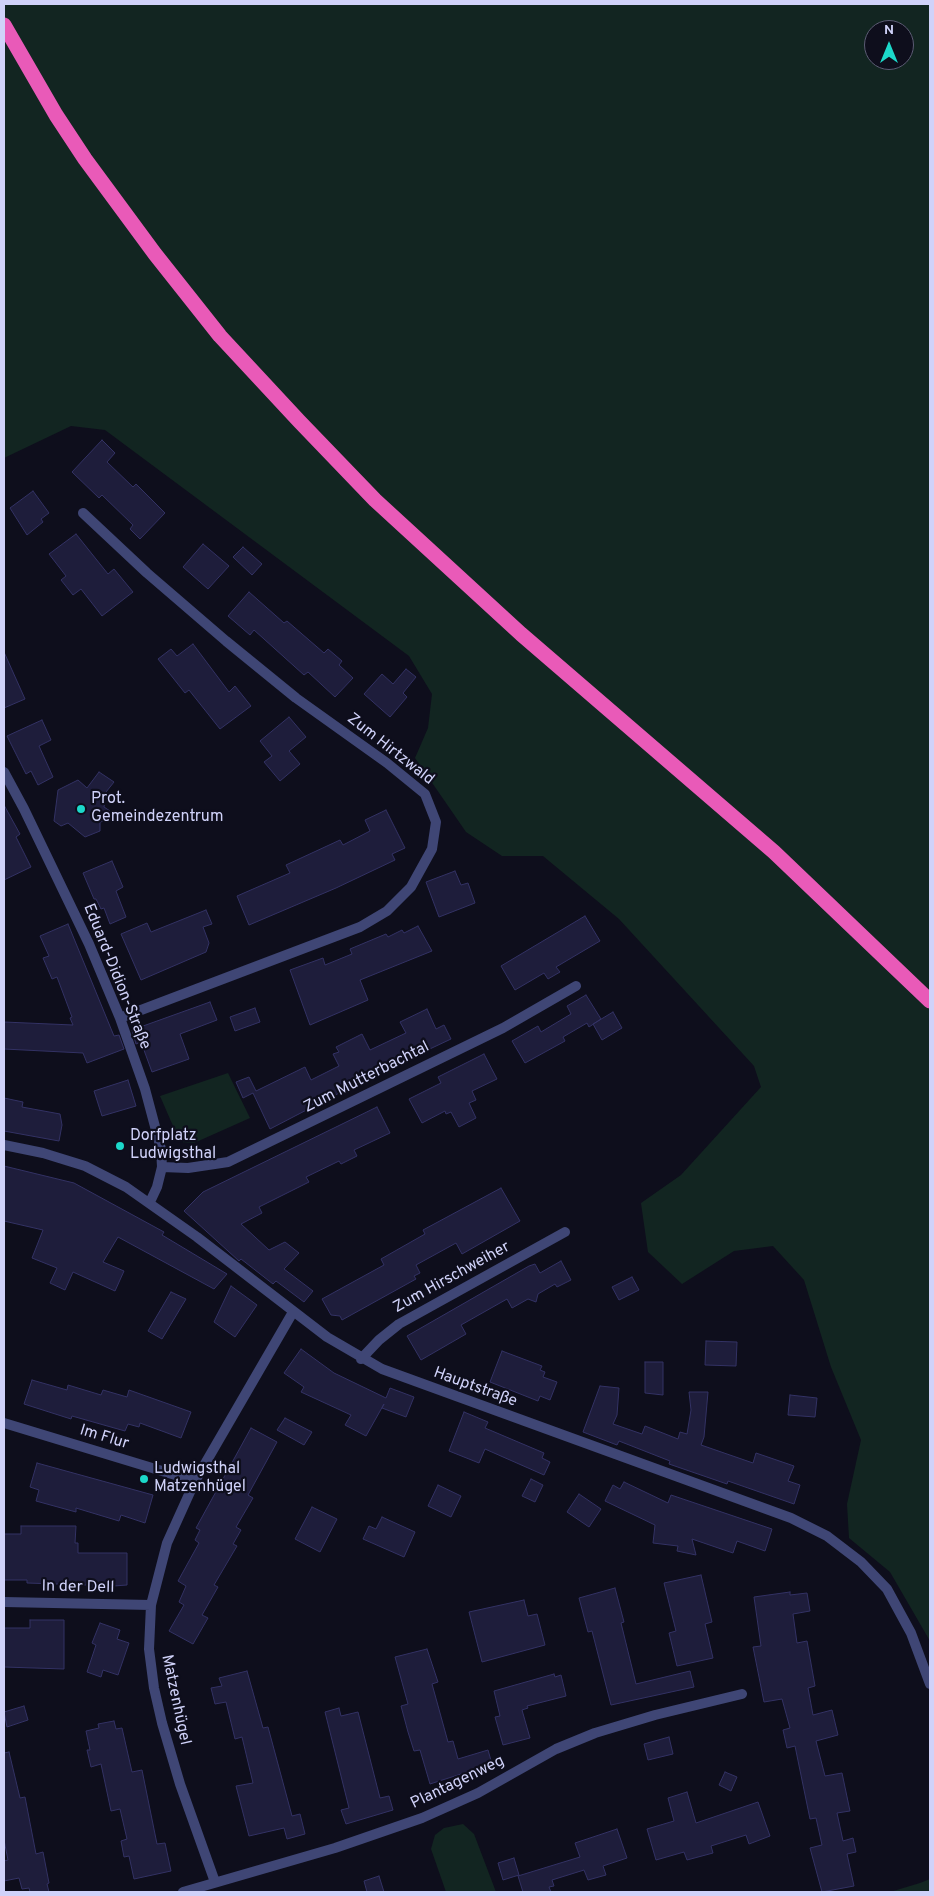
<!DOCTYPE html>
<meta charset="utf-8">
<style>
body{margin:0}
#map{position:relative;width:934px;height:1896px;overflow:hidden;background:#0e0e1c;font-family:Overpass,sans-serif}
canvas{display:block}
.frame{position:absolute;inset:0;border:5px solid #d0d2f9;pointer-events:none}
.north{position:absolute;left:864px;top:20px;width:50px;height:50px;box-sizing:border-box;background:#0e0e1c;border:1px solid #5c5c74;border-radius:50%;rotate:0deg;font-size:14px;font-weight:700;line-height:20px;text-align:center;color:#d0d2f9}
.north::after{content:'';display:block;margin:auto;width:18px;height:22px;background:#1cd8ca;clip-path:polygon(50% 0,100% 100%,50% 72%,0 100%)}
</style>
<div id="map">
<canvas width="934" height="1896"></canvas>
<div class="frame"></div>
<div class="north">N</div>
</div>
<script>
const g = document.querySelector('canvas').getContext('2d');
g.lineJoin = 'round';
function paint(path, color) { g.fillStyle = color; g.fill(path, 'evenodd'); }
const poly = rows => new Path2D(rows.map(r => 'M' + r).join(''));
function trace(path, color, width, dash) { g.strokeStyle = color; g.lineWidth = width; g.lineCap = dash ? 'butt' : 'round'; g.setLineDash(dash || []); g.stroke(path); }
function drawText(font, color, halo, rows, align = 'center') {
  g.font = font + ' Overpass,sans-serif'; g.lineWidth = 4.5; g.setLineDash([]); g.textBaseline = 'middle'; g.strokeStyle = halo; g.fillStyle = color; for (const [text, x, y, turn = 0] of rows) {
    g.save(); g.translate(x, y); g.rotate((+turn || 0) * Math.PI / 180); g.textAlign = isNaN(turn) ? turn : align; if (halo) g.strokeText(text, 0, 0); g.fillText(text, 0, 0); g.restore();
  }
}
paint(poly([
 [4,4,930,4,930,1641,890,1572,849,1538,847,1504,861,1440,831,1367,804,1280,773,1246,734,1251,682,1284,648,1252,641,1203,681,1175,761,1087,754,1066,619,919,543,856,502,856,466,832,415,758,428,728,432,694,409,656,105,430,71,426,4,458],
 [874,30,904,30,904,60,874,60],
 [228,1073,250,1118,194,1143,180,1142,160,1096],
 [463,1824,474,1834,496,1892,446,1892,431,1849,435,1835,444,1828],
 [930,1879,930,1892,890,1892,920,1883]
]), '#122521');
const building = poly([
 [102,440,115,453,107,462,133,487,136,484,165,513,140,539,130,529,133,525,102,495,99,498,72,472,102,440],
 [33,491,49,513,41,519,43,522,27,535,10,508,33,491],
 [76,534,108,574,114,569,133,592,102,616,81,589,73,595,61,580,66,576,49,554,76,534],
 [203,544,229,566,208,589,183,567,203,544],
 [243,547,262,564,252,575,233,557,243,547],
 [249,592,284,623,287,621,324,653,328,649,342,661,339,665,353,678,335,697,308,672,304,675,254,630,250,635,228,616,249,592],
 [193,644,229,692,235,686,251,706,220,729,189,690,185,693,158,659,171,649,177,656,193,644],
 [4,652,25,699,4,708,4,652],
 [406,669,416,677,403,693,407,697,390,717,364,694,382,674,393,684,406,669],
 [289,717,306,737,289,751,300,764,280,781,264,762,272,756,260,741,289,717],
 [42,720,51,740,39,746,53,777,38,785,31,771,26,774,7,736,42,720],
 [99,772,114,782,106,792,104,807,110,811,108,820,100,822,100,831,85,837,68,823,61,826,54,821,58,790,78,780,87,788,99,772],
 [4,805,20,834,16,837,31,867,4,880,4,805],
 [386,810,405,848,392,854,395,860,336,888,249,925,237,896,290,873,286,865,340,840,343,845,370,831,365,820,386,810],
 [112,861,123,887,116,891,126,917,110,924,104,908,101,909,96,899,94,899,83,873,112,861],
 [455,871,461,885,468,883,475,903,439,917,426,882,455,871],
 [206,910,212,924,203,927,209,943,206,952,141,980,121,934,147,923,151,932,206,910],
 [585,916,600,941,556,967,560,972,548,979,544,973,515,990,501,966,585,916],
 [68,924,114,1036,119,1035,124,1049,87,1063,83,1053,4,1049,4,1022,73,1025,70,1018,72,1017,57,977,52,979,43,958,49,956,40,936,68,924],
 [418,926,432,951,360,980,368,1000,310,1025,290,970,323,958,325,965,352,954,350,949,386,934,388,937,402,930,404,933,418,926],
 [586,995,601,1019,589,1027,587,1023,563,1037,565,1041,525,1063,512,1041,538,1026,541,1032,571,1014,567,1006,586,995],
 [210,1002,217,1020,180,1034,189,1059,152,1072,141,1042,136,1044,132,1030,210,1002],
 [255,1008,260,1022,235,1031,230,1017,255,1008],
 [427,1009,436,1029,444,1025,451,1039,366,1079,270,1129,253,1093,243,1098,236,1082,249,1077,256,1091,305,1067,311,1080,339,1066,333,1054,339,1052,336,1047,362,1034,370,1050,406,1033,400,1022,427,1009],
 [613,1012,622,1028,602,1040,593,1024,613,1012],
 [484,1054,497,1079,472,1091,476,1100,469,1103,476,1118,459,1127,451,1112,446,1114,445,1111,422,1123,409,1099,441,1083,438,1077,484,1054],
 [128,1080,136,1106,102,1116,94,1091,128,1080],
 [4,1098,23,1102,22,1107,60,1114,62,1125,59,1141,4,1131,4,1098],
 [377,1107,390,1133,354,1150,357,1156,341,1164,339,1161,306,1177,309,1182,259,1207,262,1213,241,1224,269,1250,285,1242,299,1253,284,1269,313,1291,304,1302,276,1281,273,1284,241,1259,239,1261,184,1211,203,1192,377,1107],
 [4,1166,74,1183,164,1232,162,1235,227,1274,214,1289,118,1237,103,1262,124,1271,115,1291,73,1272,65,1290,50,1283,57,1268,32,1258,43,1230,4,1221,4,1166],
 [501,1188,520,1221,462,1254,456,1243,416,1265,420,1273,414,1276,416,1279,342,1320,340,1316,331,1315,322,1299,384,1265,381,1259,425,1234,423,1230,501,1188],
 [561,1261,571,1280,557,1287,555,1284,538,1294,536,1302,528,1299,512,1308,507,1299,461,1325,466,1334,421,1360,407,1336,529,1266,535,1264,540,1273,561,1261],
 [632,1277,639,1290,619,1300,612,1287,632,1277],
 [231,1286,257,1305,235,1337,214,1322,231,1286],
 [171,1292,186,1299,162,1339,148,1331,171,1292],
 [706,1341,737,1342,736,1366,705,1365,706,1341],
 [301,1349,334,1373,386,1398,390,1388,414,1397,406,1417,382,1408,384,1404,366,1436,345,1425,351,1415,301,1392,304,1387,284,1373,301,1349],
 [502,1351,542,1366,540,1370,545,1372,543,1377,557,1382,550,1400,540,1396,538,1401,490,1382,502,1351],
 [645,1362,663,1362,663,1395,645,1393,645,1362],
 [32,1380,67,1390,68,1385,101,1395,103,1390,127,1397,129,1390,191,1412,181,1438,140,1423,139,1427,128,1424,125,1431,72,1416,71,1419,24,1404,32,1380],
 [600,1386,619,1388,617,1415,613,1424,642,1434,645,1426,678,1439,680,1432,687,1434,691,1410,689,1392,708,1392,704,1437,701,1445,753,1463,756,1453,794,1466,788,1481,800,1485,794,1504,728,1481,727,1484,669,1464,670,1461,619,1441,617,1445,583,1432,600,1386],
 [790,1395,817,1398,815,1417,788,1415,790,1395],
 [464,1412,488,1422,485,1428,544,1453,542,1458,550,1462,544,1475,485,1449,479,1463,449,1451,464,1412],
 [285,1418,312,1432,304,1445,277,1430,285,1418],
 [251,1428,277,1442,248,1495,253,1498,236,1527,241,1530,233,1544,237,1546,214,1585,218,1587,202,1615,208,1618,193,1644,169,1631,184,1605,179,1602,186,1586,178,1581,199,1543,195,1540,200,1530,196,1528,251,1428],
 [37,1463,153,1495,145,1523,121,1515,119,1521,76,1508,76,1512,36,1501,39,1490,30,1487,37,1463],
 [531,1479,543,1485,535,1502,522,1496,531,1479],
 [624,1482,668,1503,671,1495,772,1529,765,1551,737,1541,733,1553,692,1539,696,1555,677,1551,678,1546,653,1543,655,1525,605,1501,613,1485,620,1489,624,1482],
 [438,1485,461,1496,451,1517,428,1506,438,1485],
 [579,1494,601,1509,589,1527,567,1512,579,1494],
 [312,1507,337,1519,320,1552,295,1539,312,1507],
 [382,1517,415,1532,404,1557,363,1539,369,1526,376,1529,382,1517],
 [21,1526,76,1526,75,1543,78,1543,78,1553,127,1553,127,1585,87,1588,87,1585,27,1583,27,1580,4,1580,4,1534,21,1534,21,1526],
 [701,1575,712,1622,705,1624,713,1658,677,1666,669,1633,676,1631,664,1583,701,1575],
 [615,1588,624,1622,621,1623,636,1684,690,1671,694,1687,611,1705,592,1631,588,1632,579,1598,615,1588],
 [790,1592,790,1595,807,1593,810,1611,793,1614,797,1643,807,1641,815,1686,808,1688,813,1715,832,1710,838,1735,816,1741,825,1776,842,1773,850,1811,837,1813,843,1841,853,1838,856,1852,847,1854,854,1886,822,1892,810,1848,822,1845,816,1818,810,1819,795,1746,787,1748,783,1730,790,1728,782,1699,764,1702,753,1647,761,1646,754,1597,790,1592],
 [524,1600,528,1616,537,1614,545,1645,482,1662,469,1612,524,1600],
 [30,1620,64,1620,64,1669,4,1667,4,1628,30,1628,30,1620],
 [100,1623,120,1630,117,1639,129,1643,118,1675,103,1670,101,1677,87,1672,96,1645,92,1643,100,1623],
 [427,1649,438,1682,432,1684,448,1742,453,1741,458,1759,488,1750,492,1764,430,1784,420,1750,414,1751,408,1732,401,1706,408,1704,395,1657,427,1649],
 [247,1671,263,1728,268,1727,292,1816,300,1814,305,1834,287,1839,284,1828,249,1836,236,1786,253,1783,242,1737,235,1739,226,1702,215,1704,211,1688,222,1686,219,1678,247,1671],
 [554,1674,555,1677,561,1675,566,1696,527,1706,528,1708,522,1710,530,1738,503,1745,495,1717,500,1716,494,1691,554,1674],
 [24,1706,28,1720,7,1727,4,1712,24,1706],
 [339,1708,341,1716,358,1712,380,1798,389,1796,393,1810,346,1824,341,1810,349,1808,325,1712,339,1708],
 [114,1721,116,1729,122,1728,132,1772,142,1770,157,1844,165,1843,171,1871,134,1879,129,1856,124,1857,121,1841,127,1839,120,1809,111,1811,101,1764,91,1767,87,1750,90,1750,86,1731,99,1728,98,1724,114,1721],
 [669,1737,673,1754,648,1760,644,1744,669,1737],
 [9,1752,20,1798,25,1797,36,1854,43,1852,49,1883,47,1884,49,1892,30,1892,29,1888,22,1889,19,1878,4,1881,4,1861,8,1860,4,1840,4,1753,9,1752],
 [725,1772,737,1777,731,1791,719,1785,725,1772],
 [687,1792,696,1823,758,1802,770,1836,749,1844,746,1835,711,1846,713,1853,687,1860,684,1852,656,1860,647,1829,674,1821,668,1798,687,1792],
 [617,1829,627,1858,603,1866,606,1875,588,1880,584,1870,552,1880,554,1886,549,1887,551,1892,523,1892,518,1876,580,1857,575,1843,617,1829],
 [514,1858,519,1875,503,1880,498,1863,514,1858],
 [379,1876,384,1892,367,1892,364,1881,379,1876]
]);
paint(building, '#1e1d3b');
trace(building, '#333264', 1);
trace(poly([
 [83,513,147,573,226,641,296,698,387,763,425,794,436,822,432,849,411,887,387,911,360,927,120,1018],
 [4,772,24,809,89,944,120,1018,145,1089,161,1149,162,1167,157,1187,150,1202],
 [4,1145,43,1153,85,1166,126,1187,197,1237,327,1337,382,1369,791,1518,827,1536,861,1562,887,1589,911,1633,930,1684],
 [162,1167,188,1168,228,1162,503,1028,576,986],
 [361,1359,379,1340,399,1324,565,1232],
 [4,1423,195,1481],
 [4,1602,151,1605],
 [215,1882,180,1784,162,1723,154,1688,149,1649,151,1605,167,1543,195,1481,293,1312],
 [183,1892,335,1848,422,1818,478,1793,556,1749,595,1733,655,1715,742,1694]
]), '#3f4675', 10);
trace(poly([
 [4,25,56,115,85,159,155,254,220,336,299,421,375,500,521,634,774,852,930,1001]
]), '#e95ab8', 15);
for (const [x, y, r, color] of [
 [81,809,5,"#1cd8ca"],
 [120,1146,5,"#1cd8ca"],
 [144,1479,5,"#1cd8ca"]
]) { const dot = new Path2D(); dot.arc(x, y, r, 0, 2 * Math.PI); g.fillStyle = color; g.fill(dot); trace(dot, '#0e0e1c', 2); }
drawText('16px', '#d0d2f9', '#0e0e1c', [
 ["Zum Hirtzwald",390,750,38],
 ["Eduard-Didion-Straße",116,977,68],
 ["Zum Mutterbachtal",367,1078,-27],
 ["Zum Hirschweiher",452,1278,-29],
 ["Hauptstraße",475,1388,20],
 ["Im Flur",104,1438,17],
 ["In der Dell",78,1588,1],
 ["Matzenhügel",175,1700,78],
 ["Plantagenweg",458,1783,-26]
]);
drawText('16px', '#d0d2f9', '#0e0e1c', [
 ["Prot.",91,800],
 ["Gemeindezentrum",91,818],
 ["Dorfplatz",130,1137],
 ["Ludwigsthal",130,1155],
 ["Ludwigsthal",154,1470],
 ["Matzenhügel",154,1488]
], 'left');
</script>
